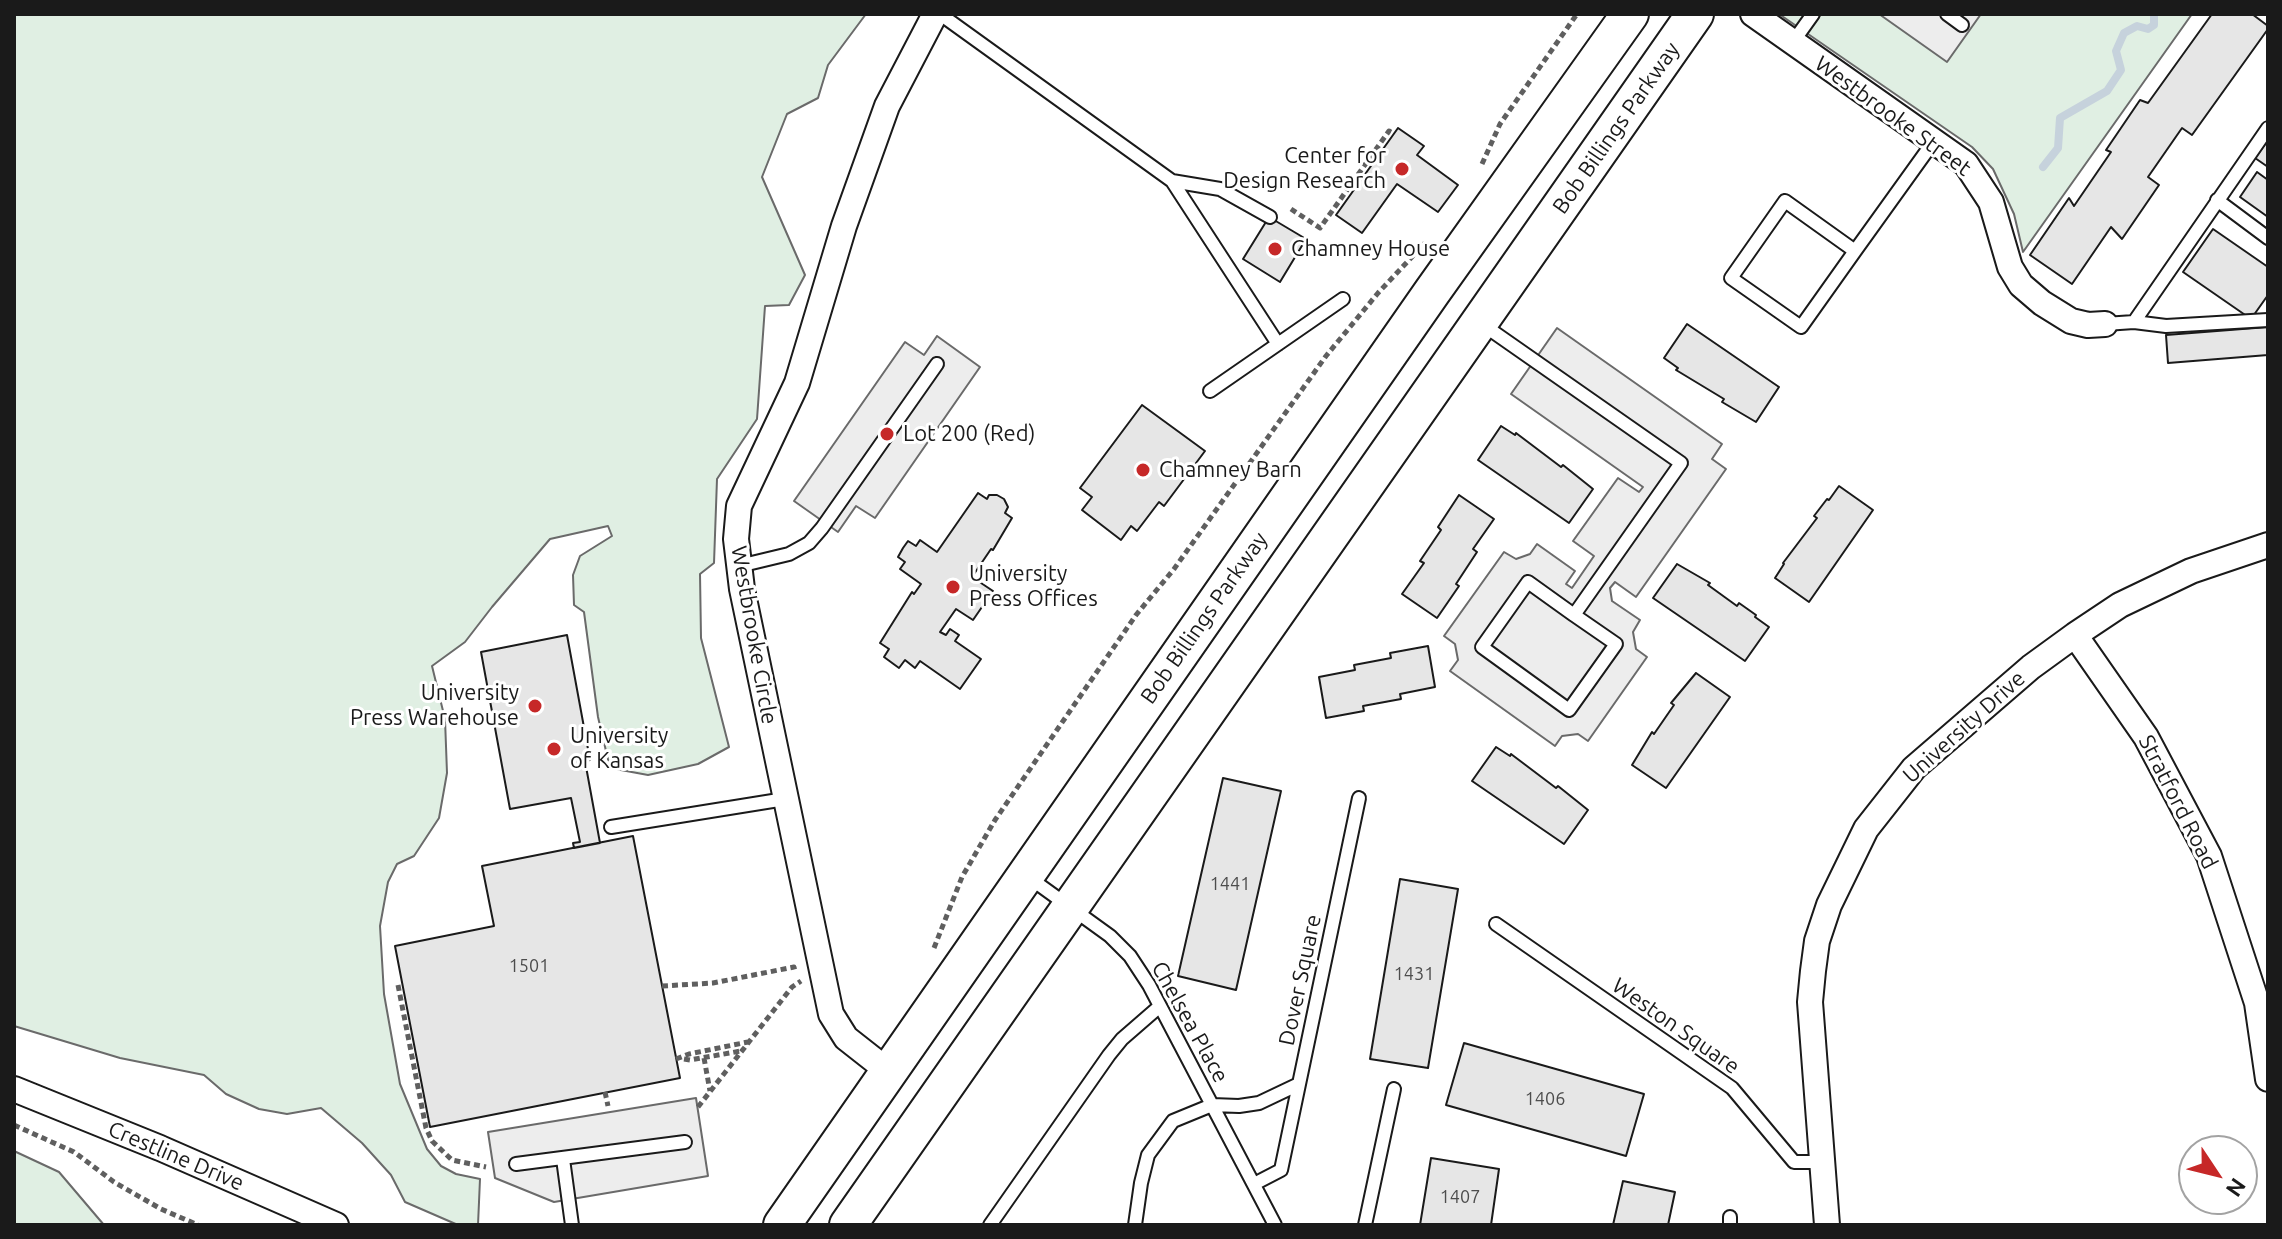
<!DOCTYPE html>
<style>
body{margin:0}
#map{position:relative;width:2282px;height:1239px;overflow:hidden;background:#fff;font-family:Ubuntu,sans-serif}
canvas{display:block}
.frame{position:absolute;inset:0;border:16px solid #1a1a1a;pointer-events:none}
.north{position:absolute;left:2178px;top:1135px;width:80px;height:80px;box-sizing:border-box;background:#fff;border:2px solid #a3a3a3;border-radius:50%;rotate:125deg;font-size:22px;font-weight:700;line-height:32px;text-align:center;color:#1a1a1a}
.north::after{content:'';display:block;margin:auto;width:28px;height:36px;background:#c62828;clip-path:polygon(50% 0,100% 100%,50% 72%,0 100%)}
</style>
<div id="map">
<canvas width="2282" height="1239"></canvas>
<div class="frame"></div>
<div class="north">N</div>
</div>
<script>
const g = document.querySelector('canvas').getContext('2d');
g.lineJoin = 'round';
function paint(path, color) { g.fillStyle = color; g.fill(path, 'evenodd'); }
const poly = rows => new Path2D(rows.map(r => 'M' + r).join(''));
function trace(path, color, width, dash) { g.strokeStyle = color; g.lineWidth = width; g.lineCap = dash ? 'butt' : 'round'; g.setLineDash(dash || []); g.stroke(path); }
function drawText(font, color, halo, rows, align = 'center') {
  g.font = font + ' Ubuntu,sans-serif'; g.lineWidth = 6; g.setLineDash([]); g.textBaseline = 'middle'; g.strokeStyle = halo; g.fillStyle = color; for (const [text, x, y, turn = 0] of rows) {
    g.save(); g.translate(x, y); g.rotate((+turn || 0) * Math.PI / 180); g.textAlign = isNaN(turn) ? turn : align; if (halo) g.strokeText(text, 0, 0); g.fillText(text, 0, 0); g.restore();
  }
}
const green = poly([
 [14,14,866,14,828,65,818,98,787,114,762,177,805,275,789,305,765,306,757,419,717,479,714,563,700,574,701,638,729,747,698,764,648,775,610,768,598,717,584,612,574,605,573,575,580,556,612,536,608,526,550,539,492,607,465,642,432,666,445,719,447,773,439,818,414,856,397,864,388,882,380,926,384,994,400,1084,427,1149,441,1166,456,1174,480,1179,478,1225,458,1225,405,1202,391,1175,362,1143,321,1108,287,1114,259,1109,226,1094,204,1075,120,1058,14,1026,14,14],
 [1779,14,2192,14,2023,252,2014,214,1993,169,1972,147,1779,14],
 [14,1151,59,1172,104,1225,14,1225,14,1151]
]);
paint(green, '#e0efe3');
trace(green, '#6a6a6a', 2);
const parking = poly([
 [1879,14,1981,14,1947,62,1879,14],
 [1557,328,1722,444,1712,459,1726,469,1636,597,1615,582,1610,588,1612,601,1640,620,1633,632,1636,649,1647,657,1588,741,1578,734,1562,736,1555,746,1450,671,1458,660,1455,644,1444,636,1504,552,1516,559,1530,554,1537,544,1575,571,1566,584,1572,588,1594,556,1573,541,1618,478,1639,492,1643,487,1511,394,1557,328],
 [937,336,980,367,875,518,856,506,838,532,794,501,905,342,924,355,937,336],
 [696,1098,708,1176,554,1202,495,1178,488,1132,696,1098]
]);
paint(parking, '#ededed');
trace(parking, '#6a6a6a', 2);
trace(poly([
 [2043,167,2058,148,2060,118,2107,91,2121,70,2116,51,2124,33,2137,26,2148,29,2154,25,2154,14]
]), '#c6d2dc', 8);
const building = poly([
 [2212,14,2252,14,2268,26,2268,29,2192,135,2182,128,2148,177,2159,185,2122,239,2111,227,2072,284,2030,255,2069,198,2074,206,2111,152,2106,150,2140,100,2148,103,2212,14],
 [1398,128,1424,146,1417,155,1458,185,1438,212,1397,184,1362,233,1336,215,1398,128],
 [2268,140,2268,167,2255,158,2268,140],
 [2257,172,2268,180,2268,217,2240,197,2257,172],
 [1269,217,1306,239,1280,282,1243,259,1269,217],
 [2213,229,2268,267,2268,295,2251,319,2183,272,2213,229],
 [1687,324,1779,387,1756,422,1722,402,1724,399,1676,370,1678,368,1664,358,1687,324],
 [2268,327,2268,355,2168,363,2166,335,2268,327],
 [1142,405,1205,451,1164,506,1159,502,1137,531,1131,526,1121,540,1082,510,1092,497,1080,488,1142,405],
 [1501,426,1515,435,1516,433,1561,467,1563,465,1593,489,1569,523,1478,460,1501,426],
 [1839,486,1873,510,1809,602,1775,578,1784,564,1783,563,1817,518,1814,516,1827,499,1829,500,1839,486],
 [978,493,987,499,989,495,997,495,1004,499,1008,507,1005,513,1012,518,993,550,991,549,972,577,993,591,973,620,956,609,940,632,946,635,950,629,959,635,955,641,981,659,960,689,920,661,915,668,905,660,899,668,884,657,889,649,880,643,912,592,914,594,921,584,900,569,905,562,898,557,903,548,908,541,916,546,920,540,937,552,978,493],
 [1459,495,1494,519,1473,549,1477,552,1456,584,1459,586,1437,618,1402,594,1424,563,1420,561,1441,530,1438,527,1459,495],
 [1677,564,1710,583,1708,585,1737,606,1739,603,1756,615,1755,617,1769,627,1745,661,1653,598,1677,564],
 [567,635,590,760,585,761,600,843,574,848,573,843,580,842,571,798,510,809,481,652,567,635],
 [1428,646,1435,687,1400,694,1401,699,1363,706,1364,711,1326,718,1319,677,1355,670,1354,665,1391,658,1390,653,1428,646],
 [1696,673,1730,697,1666,788,1632,765,1652,732,1654,734,1674,705,1671,703,1696,673],
 [1496,747,1510,756,1511,754,1556,788,1558,786,1588,810,1564,844,1472,781,1496,747],
 [1223,778,1281,791,1236,990,1178,976,1223,778],
 [633,836,680,1078,430,1127,395,946,494,926,482,866,633,836],
 [1400,879,1458,889,1428,1068,1370,1059,1400,879],
 [1464,1043,1644,1094,1626,1156,1446,1105,1464,1043],
 [1431,1158,1499,1169,1491,1225,1420,1225,1431,1158],
 [1623,1181,1675,1192,1668,1225,1613,1225,1623,1181]
]);
paint(building, '#e6e6e6');
trace(building, '#1a1a1a', 2);
const service = poly([
 [940,14,1172,181,1278,344],
 [1947,14,1962,25],
 [1793,42,1813,14],
 [1172,181,1220,189,1270,217],
 [2217,200,2268,238],
 [1855,251,1785,201,1731,278,1801,327,1855,251,1934,141],
 [2134,322,2268,128],
 [1482,324,1681,463,1574,615,1528,582,1482,647,1569,710,1616,644,1574,615],
 [2105,324,2134,322,2166,326,2268,320],
 [1210,391,1343,299],
 [739,566,789,554,809,543,822,528,937,364],
 [611,827,785,799],
 [1027,876,1110,936,1130,956,1149,985,1275,1225],
 [1496,924,1732,1088,1794,1162,1822,1162],
 [563,1159,572,1225],
 [516,1164,685,1142],
 [1254,1184,1281,1170,1359,798],
 [1730,1217,1730,1225],
 [990,1225,1109,1055,1122,1039,1160,1006],
 [1135,1225,1141,1183,1148,1155,1173,1121,1212,1105,1239,1106,1259,1103,1299,1084],
 [1365,1225,1394,1089]
]);
const minor = poly([
 [1753,14,1966,164,1991,202,2010,267,2021,285,2042,303,2071,321,2088,325,2105,324],
 [2075,635,2146,737,2209,856,2257,1003,2268,1079],
 [888,1071,846,1038,831,1014,742,589,736,539,739,506,797,383,844,226,887,106,935,14],
 [14,1089,160,1148,336,1225],
 [1827,1225,1810,1002,1813,971,1817,941,1829,905,1866,829,1914,768,2031,667,2075,635,2120,605,2191,571,2268,545]
]);
const secondary = poly([
 [782,1225,1432,292,1630,14],
 [848,1225,1695,14]
]);
trace(service, '#1a1a1a', 16);
trace(minor, '#1a1a1a', 28);
trace(secondary, '#1a1a1a', 40);
trace(poly([
 [1482,164,1500,124,1577,14],
 [1291,209,1320,228,1389,131,1394,134],
 [934,948,962,877,995,820,1136,615,1174,569,1326,356,1378,293,1425,243],
 [398,985,426,1128,432,1141,452,1160,486,1167],
 [662,986,713,983,794,967,795,971],
 [704,1058,710,1091],
 [676,1059,689,1054,748,1042],
 [684,1059,690,1060,741,1051],
 [605,1092,608,1106],
 [698,1107,792,987,801,981],
 [14,1125,74,1152,114,1182,161,1209,198,1225]
]), '#5f5f5f', 5, [6, 4]);
trace(service, '#fff', 12);
trace(minor, '#fff', 24);
trace(secondary, '#fff', 36);
for (const [x, y, r, color] of [
 [1402,169,8,"#c62828"],
 [1275,249,8,"#c62828"],
 [887,434,8,"#c62828"],
 [1143,470,8,"#c62828"],
 [953,587,8,"#c62828"],
 [535,706,8,"#c62828"],
 [554,749,8,"#c62828"]
]) { const dot = new Path2D(); dot.arc(x, y, r, 0, 2 * Math.PI); g.fillStyle = color; g.fill(dot); trace(dot, '#fff', 3); }
drawText('18px', '#4d4d4d', null, [
 ["1441",1230,884],
 ["1501",529,966],
 ["1431",1414,974],
 ["1406",1545,1099],
 ["1407",1460,1197]
]);
drawText('22px', '#1a1a1a', '#fff', [
 ["Westbrooke Street",1893,116,36],
 ["Bob Billings Parkway",1616,128,-55],
 ["Bob Billings Parkway",1204,618,-55],
 ["Westbrooke Circle",754,635,80],
 ["University Drive",1964,727,-42],
 ["Stratford Road",2178,802,63],
 ["Dover Square",1300,980,-78],
 ["Chelsea Place",1190,1022,61],
 ["Weston Square",1676,1026,35],
 ["Crestline Drive",176,1156,23]
]);
drawText('22px', '#1a1a1a', '#fff', [
 ["Center for",1386,156,"right"],
 ["Design Research",1386,181,"right"],
 ["Chamney House",1291,249],
 ["Lot 200 (Red)",903,434],
 ["Chamney Barn",1159,470],
 ["University",969,574],
 ["Press Offices",969,599],
 ["University",519,693,"right"],
 ["Press Warehouse",519,718,"right"],
 ["University",570,736],
 ["of Kansas",570,761]
], 'left');
</script>
